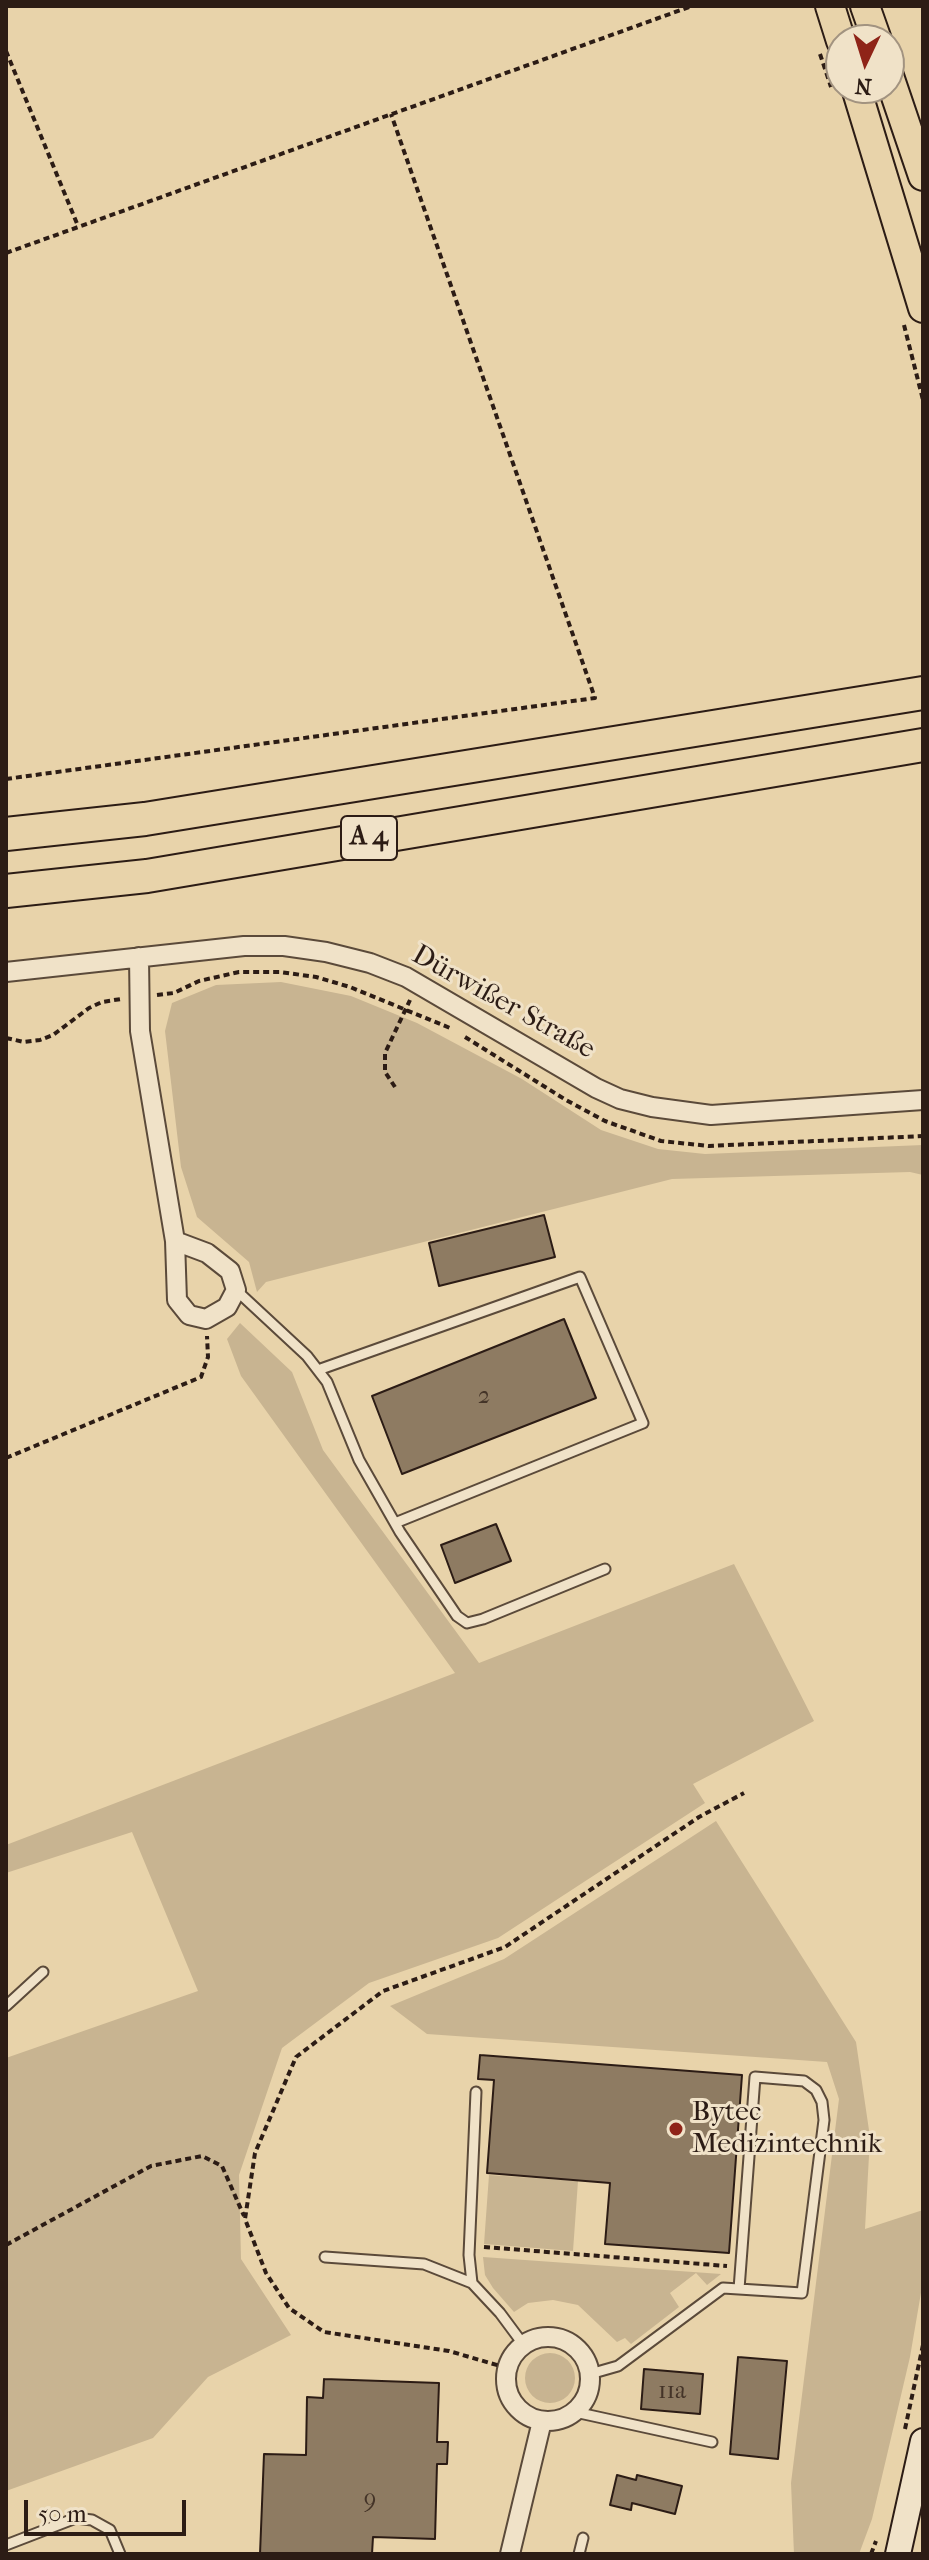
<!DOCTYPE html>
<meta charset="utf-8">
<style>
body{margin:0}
#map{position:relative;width:929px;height:2560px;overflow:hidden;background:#e8d3aa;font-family:"IM FELL French Canon",serif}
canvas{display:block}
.frame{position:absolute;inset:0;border:8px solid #2c1c15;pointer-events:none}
.north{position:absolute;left:825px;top:24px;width:80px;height:80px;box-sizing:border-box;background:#f0e2c8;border:2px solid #a29380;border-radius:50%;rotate:184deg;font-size:22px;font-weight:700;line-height:32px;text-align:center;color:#2c1c15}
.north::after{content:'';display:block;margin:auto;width:28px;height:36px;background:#8f2418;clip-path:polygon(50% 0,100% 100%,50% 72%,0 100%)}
.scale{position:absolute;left:24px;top:2500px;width:162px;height:36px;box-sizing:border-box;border:4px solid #2c1c15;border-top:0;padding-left:10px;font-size:24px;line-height:28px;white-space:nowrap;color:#2c1c15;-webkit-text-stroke:6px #f0e2c8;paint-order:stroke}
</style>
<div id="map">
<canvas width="929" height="2560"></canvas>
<div class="frame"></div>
<div class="north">N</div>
<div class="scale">50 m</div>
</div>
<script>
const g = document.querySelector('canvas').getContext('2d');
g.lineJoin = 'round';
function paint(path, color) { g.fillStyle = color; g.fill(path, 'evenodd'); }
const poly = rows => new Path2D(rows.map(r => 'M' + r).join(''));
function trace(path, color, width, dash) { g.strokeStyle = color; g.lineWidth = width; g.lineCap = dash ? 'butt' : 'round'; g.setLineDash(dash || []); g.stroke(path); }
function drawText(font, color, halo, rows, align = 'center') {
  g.font = font + ' "IM FELL French Canon",serif'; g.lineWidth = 6; g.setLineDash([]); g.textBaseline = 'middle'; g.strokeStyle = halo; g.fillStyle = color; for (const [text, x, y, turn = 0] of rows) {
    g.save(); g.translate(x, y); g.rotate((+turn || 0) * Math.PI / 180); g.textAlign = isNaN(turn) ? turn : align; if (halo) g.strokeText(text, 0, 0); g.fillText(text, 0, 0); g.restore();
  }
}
paint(poly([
 [281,982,351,996,417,1023,522,1079,601,1130,658,1149,705,1154,923,1145,923,1175,910,1172,672,1179,266,1282,257,1292,249,1262,197,1217,181,1167,165,1031,172,1003,216,985],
 [240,1323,292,1372,323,1450,479,1663,734,1564,814,1721,693,1784,705,1803,498,1938,369,1983,282,2048,239,2175,241,2259,291,2335,208,2377,153,2438,6,2491,6,2058,198,1991,132,1832,6,1873,6,1845,455,1673,241,1376,227,1339],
 [716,1821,856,2042,870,2137,865,2229,923,2210,923,2281,910,2357,872,2519,859,2554,794,2554,791,2483,839,2099,827,2062,427,2034,390,2006,504,1959],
 [489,2175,578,2181,573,2251,484,2244],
 [483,2257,721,2274,707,2285,696,2273,670,2293,679,2307,631,2344,625,2338,617,2342,578,2305,553,2300,528,2303,514,2312,493,2288,485,2275],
 '525 2378a25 25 0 1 1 50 0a25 25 0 1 1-50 0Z'
]), '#c8b491');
const building = poly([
 [544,1215,555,1257,439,1286,429,1243,544,1215],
 [564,1319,596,1398,402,1474,372,1396,564,1319],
 [496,1524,511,1561,455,1583,441,1545,496,1524],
 [480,2055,742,2075,729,2253,605,2244,610,2183,487,2173,494,2080,478,2079,480,2055],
 [738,2357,787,2361,778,2459,730,2454,738,2357],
 [644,2369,703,2374,700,2414,641,2409,644,2369],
 [324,2379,439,2383,437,2442,448,2442,447,2464,437,2464,435,2539,373,2537,372,2554,260,2554,264,2454,306,2455,307,2397,323,2398,324,2379],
 [617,2475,636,2480,637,2475,682,2486,675,2514,632,2503,631,2510,610,2505,617,2475]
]);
paint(building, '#8e7b62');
trace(building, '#2c1c15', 2);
const lane = poly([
 [236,1290,307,1356,327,1382,359,1460,400,1532,457,1616,467,1623,483,1619,605,1569],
 [318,1370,580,1277,643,1423,395,1523],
 [6,2006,43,1972],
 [325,2257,424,2264,472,2283,500,2313,523,2344],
 [472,2283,469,2255,476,2092],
 [590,2374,618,2366,723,2288,802,2293,824,2120,822,2102,816,2090,804,2081,755,2077,739,2289],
 [575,2412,712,2442],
 [6,2545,76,2518,92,2520,110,2530,120,2554],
 [579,2554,583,2538]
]);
const street = poly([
 [139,957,140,1031,175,1241,177,1300,189,1315,206,1319,227,1307,236,1290,230,1271,207,1253,175,1241],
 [6,972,244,946,284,946,326,952,370,963,406,977,596,1088,620,1099,652,1107,711,1115,923,1100],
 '506 2379a42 42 0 1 1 84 0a42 42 0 1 1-84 0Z',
 [510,2554,542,2421]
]);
const secondary = poly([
 [898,2554,923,2441]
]);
const primary = poly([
 [830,6,841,41],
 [865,6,877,40],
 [889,76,923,176],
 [856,88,923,308]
]);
const highway = poly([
 [6,834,145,819,923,693],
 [6,891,147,876,923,745]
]);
trace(lane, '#5b4a3a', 13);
trace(street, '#5b4a3a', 22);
trace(secondary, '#2c1c15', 28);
trace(primary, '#2c1c15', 32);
trace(highway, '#2c1c15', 36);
trace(poly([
 [6,51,78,226],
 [820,54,831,87],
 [6,253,692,6],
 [904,325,923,400],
 [6,779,595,698,391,114],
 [157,995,174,993,199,981,239,972,280,972,316,977,350,987,450,1028],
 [465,1037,566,1100,605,1121,661,1141,709,1146,923,1136],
 [6,1038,24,1042,40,1040,53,1035,89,1008,102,1002,121,999],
 [395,1087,385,1072,385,1053,410,1000],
 [6,1458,201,1377,208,1357,207,1336],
 [6,2245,151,2166,202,2156,222,2166,244,2216],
 [484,2247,727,2266],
 [507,2368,449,2351,324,2332,289,2308,266,2273,245,2219,255,2153,296,2057,383,1991,505,1947,699,1817,744,1793],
 [905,2429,923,2345],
 [871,2554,876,2541]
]), '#2c1c15', 4, [6, 4]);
trace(lane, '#f0e2c8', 9);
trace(street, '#f0e2c8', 18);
trace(secondary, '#f0e2c8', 24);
trace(primary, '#e8d3aa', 28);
trace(highway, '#e8d3aa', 32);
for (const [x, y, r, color] of [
 [676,2129,8,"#8f2418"]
]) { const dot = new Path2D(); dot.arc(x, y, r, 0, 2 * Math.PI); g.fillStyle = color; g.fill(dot); trace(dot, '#f0e2c8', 3); }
drawText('24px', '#443428', null, [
 ["2",484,1397],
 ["11a",672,2392],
 ["9",370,2501]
]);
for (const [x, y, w] of [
 [369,838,56]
]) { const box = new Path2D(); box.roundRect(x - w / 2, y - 22, w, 44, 6); g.fillStyle = '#f0e2c8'; g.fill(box); trace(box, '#2c1c15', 2); }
drawText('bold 26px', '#2c1c15', null, [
 ["A 4",369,838]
]);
drawText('28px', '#2c1c15', '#f0e2c8', [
 ["Dürwißer Straße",503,1003,29]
]);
drawText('28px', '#2c1c15', '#f0e2c8', [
 ["Bytec",692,2113],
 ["Medizintechnik",692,2145]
], 'left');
</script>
